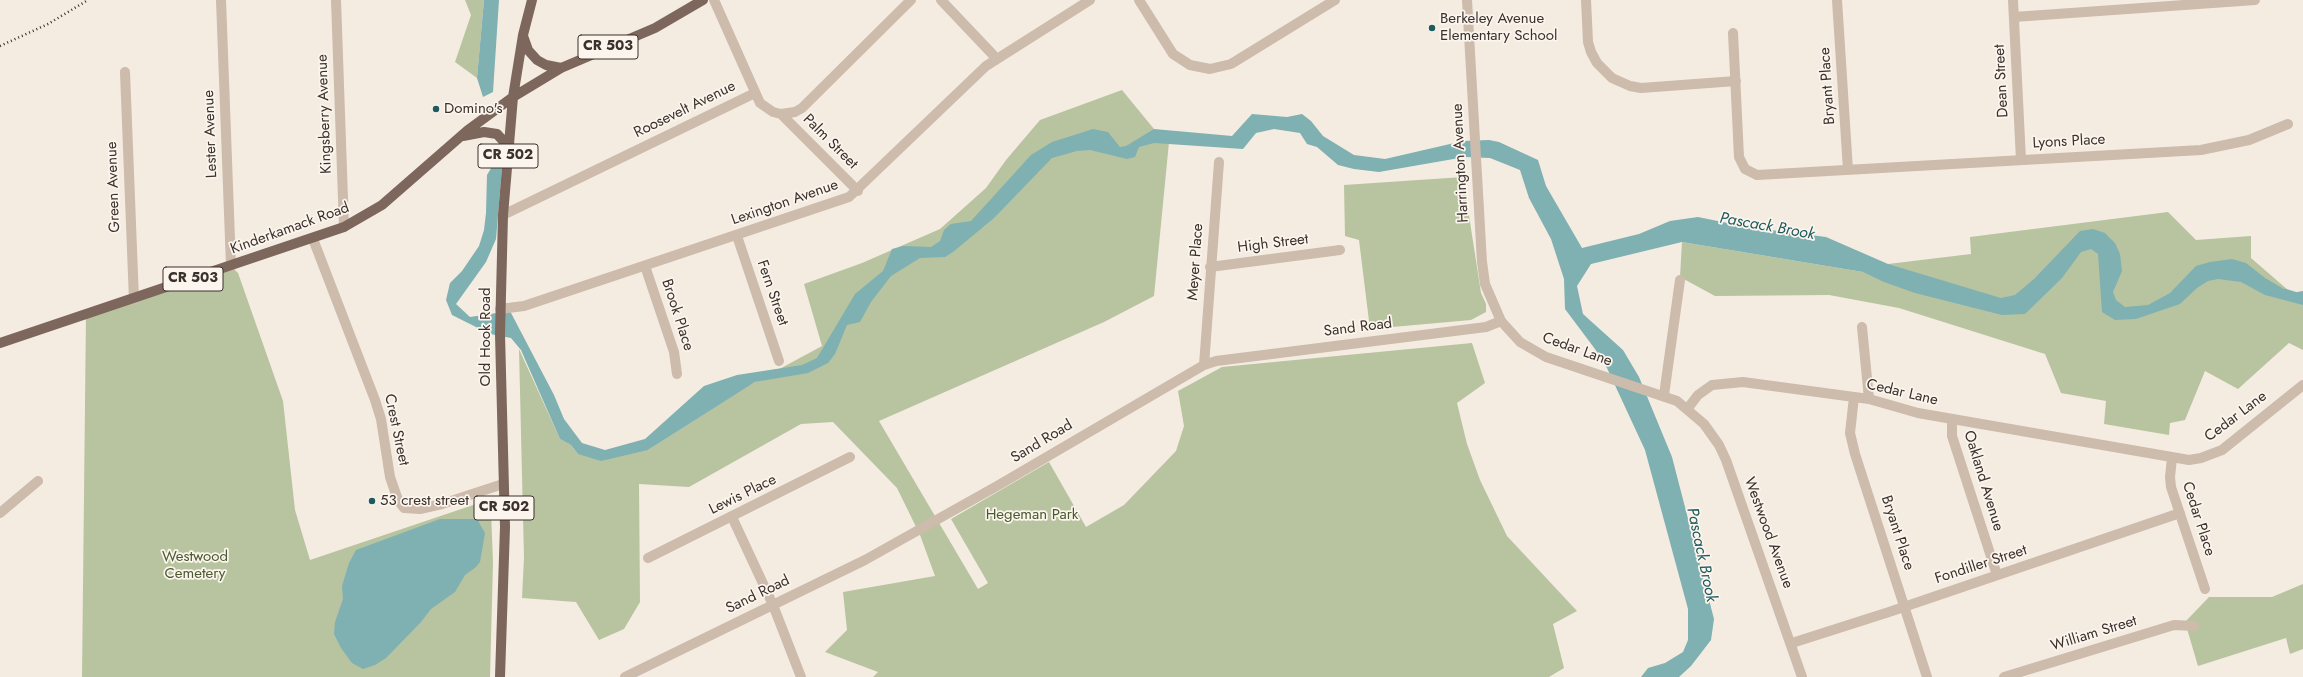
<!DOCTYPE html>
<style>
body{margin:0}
canvas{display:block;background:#f4ebe1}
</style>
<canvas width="2303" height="677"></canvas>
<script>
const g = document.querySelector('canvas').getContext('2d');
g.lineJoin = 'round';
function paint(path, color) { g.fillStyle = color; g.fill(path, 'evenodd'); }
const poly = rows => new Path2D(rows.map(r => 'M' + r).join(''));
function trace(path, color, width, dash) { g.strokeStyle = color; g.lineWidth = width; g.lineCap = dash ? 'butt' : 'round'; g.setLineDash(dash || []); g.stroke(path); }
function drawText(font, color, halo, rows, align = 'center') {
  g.font = font + ' Jost,sans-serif'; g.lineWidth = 3.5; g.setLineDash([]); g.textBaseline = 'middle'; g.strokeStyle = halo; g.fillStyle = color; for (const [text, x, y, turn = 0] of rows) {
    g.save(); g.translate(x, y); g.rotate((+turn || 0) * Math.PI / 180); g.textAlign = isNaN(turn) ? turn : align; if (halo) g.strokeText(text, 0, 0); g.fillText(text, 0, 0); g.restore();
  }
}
paint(poly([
 [465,0,484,0,477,78,455,62,471,15],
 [1122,90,1154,129,1169,142,1154,296,1104,322,879,421,978,589,988,583,951,519,1049,462,1086,527,1124,505,1176,451,1184,426,1178,391,1222,367,1472,343,1485,383,1457,403,1467,444,1480,480,1507,536,1577,611,1553,624,1564,668,1549,677,873,677,878,672,825,652,847,630,843,592,935,576,920,535,897,488,833,422,801,424,689,487,639,484,640,602,624,629,599,640,576,602,522,598,524,558,519,349,560,439,571,445,578,454,648,450,748,386,755,382,781,376,772,373,822,346,804,284,862,263,940,229,986,188,1006,160,1040,120],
 [1463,177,1481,293,1486,304,1486,312,1471,320,1370,329,1359,240,1345,236,1344,185],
 [2168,212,2196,240,2251,236,2251,258,2303,303,2303,350,2289,343,2238,389,2205,371,2185,420,2170,423,2169,435,2104,424,2106,401,2061,393,2045,354,1899,308,1829,295,1715,296,1680,277,1682,242,1863,272,1888,264,1971,254,1970,237],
 [231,266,238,273,283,401,295,510,310,560,488,500,491,511,493,563,490,677,82,677,86,314],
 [2303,584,2303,649,2290,654,2286,638,2198,666,2185,622,2209,597,2272,597]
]), '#b8c4a0');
paint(poly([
 [484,0,499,0,493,92,483,97,477,78],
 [1252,114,1287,117,1302,114,1311,121,1323,136,1354,155,1385,159,1463,141,1489,140,1499,142,1538,160,1546,186,1582,248,1639,234,1670,221,1698,217,1747,227,1826,237,1888,264,2001,298,2015,295,2034,279,2080,231,2093,229,2105,233,2115,243,2120,254,2122,271,2113,292,2116,300,2125,307,2148,305,2170,293,2196,266,2210,262,2232,259,2246,263,2265,278,2291,293,2303,291,2303,305,2265,295,2241,282,2218,279,2208,281,2197,288,2180,304,2136,319,2115,320,2102,312,2098,254,2091,249,2081,252,2062,278,2025,314,2002,315,1915,293,1884,282,1863,272,1682,242,1591,264,1577,286,1583,314,1623,350,1639,377,1672,457,1714,619,1711,640,1691,666,1679,677,1641,677,1648,668,1665,663,1683,652,1688,640,1688,609,1645,450,1607,368,1595,349,1565,309,1564,279,1551,239,1529,198,1520,170,1490,158,1465,157,1379,172,1354,169,1338,165,1317,147,1307,144,1300,133,1274,129,1256,133,1243,149,1154,143,1139,147,1135,157,1127,159,1090,150,1077,151,1052,158,994,218,953,252,945,257,920,258,891,276,871,302,860,322,847,325,835,354,828,363,808,373,755,382,648,450,601,461,578,454,571,445,560,439,521,350,511,338,490,334,452,315,446,300,450,283,462,271,479,246,484,230,486,213,487,175,493,165,493,154,503,155,496,239,486,262,456,304,470,317,510,311,554,395,564,419,582,443,605,450,645,439,704,386,737,375,802,365,817,358,855,294,883,271,892,249,903,246,931,247,940,241,944,230,951,224,971,221,1031,155,1052,142,1093,129,1108,132,1120,147,1126,146,1154,129,1232,136],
 [440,519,477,519,485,533,480,562,476,567,465,575,455,592,431,609,421,622,386,658,375,665,363,669,352,663,341,648,334,634,335,622,343,599,342,586,349,563,356,550]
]), '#7fb0b2');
trace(poly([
 [2285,290,2295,293]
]), '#7fb0b2', 2.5);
trace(poly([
 [221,0,231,266],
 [336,0,344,227],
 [714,0,760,103,773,112,781,114,795,112,802,108,911,0],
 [941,0,996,58],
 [1139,0,1173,54,1190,65,1210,69,1231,64,1335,0],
 [1467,0,1482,262,1485,284,1501,321,1520,342,1546,357,1677,401,1704,424,1719,445,1726,460,1802,677],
 [1586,0,1588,42,1591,52,1597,63,1612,78,1630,86,1641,88,1736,81],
 [1837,0,1848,170],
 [2013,0,2021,160],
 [2014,17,2255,0],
 [1733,33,1739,157,1745,169,1757,175,2201,150,2249,140,2288,124],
 [125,72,134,300],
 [781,114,858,191],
 [503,215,755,93],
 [737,236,779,361],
 [313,239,375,400,381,419,390,477,398,500,404,508,420,509,442,504,503,484],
 [645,266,674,352,677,374],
 [1210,267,1340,250],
 [500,309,524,306,849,197,986,66,1090,0],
 [1862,327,1869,399],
 [1204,365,1219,162],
 [1664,395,1680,280],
 [1854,397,1850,433,1855,454,1927,677],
 [1688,408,1698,395,1712,385,1743,382,1869,399,1918,413,2189,460,2201,458,2222,450,2303,385],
 [1952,419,1952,436,1997,575],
 [2172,458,2170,477,2171,487,2205,589],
 [0,513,38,481],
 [732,517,773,605,801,677],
 [648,558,850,457],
 [1792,643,1889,612,2180,513],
 [625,677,865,560,997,486,1204,365,1216,361,1486,327,1501,321],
 [2004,677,2174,625,2194,626]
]), '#cdbbac', 10);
trace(poly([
 [523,36,528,50,537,60,546,65,561,68],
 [463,136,484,132,497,134,508,146],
 [0,343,344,227,382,205,468,130,513,97,561,68,655,28,703,0],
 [500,677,505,527,500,334,503,215,513,97,523,35,532,0]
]), '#7d675c', 10);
trace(poly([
 [0,46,48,24,88,0]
]), '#3b302b', 2.5, [1, 3]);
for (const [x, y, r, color] of [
 [1432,28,4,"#1f5a5e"],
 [436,109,4,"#1f5a5e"],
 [372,501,4,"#1f5a5e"]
]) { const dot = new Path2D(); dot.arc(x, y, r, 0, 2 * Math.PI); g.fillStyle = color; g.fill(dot); trace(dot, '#fbf5ee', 1.5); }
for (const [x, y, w] of [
 [608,47,60],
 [508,156,60],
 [193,279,60],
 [504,508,60]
]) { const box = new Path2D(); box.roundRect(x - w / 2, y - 12, w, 24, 3); g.fillStyle = '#fbf5ee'; g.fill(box); trace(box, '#3b302b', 1); }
drawText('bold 14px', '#3b302b', null, [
 ["CR 503",608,47],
 ["CR 502",508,156],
 ["CR 503",193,279],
 ["CR 502",504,508]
]);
drawText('15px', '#3b302b', '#fbf5ee', [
 ["Berkeley Avenue",1440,19],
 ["Elementary School",1440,36],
 ["Domino's",444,109],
 ["53 crest street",380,501]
], 'left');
drawText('15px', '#3b302b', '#fbf5ee', [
 ["Dean Street",2002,81,-93],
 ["Bryant Place",1828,86,-94],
 ["Roosevelt Avenue",685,110,-26],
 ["Kingsberry Avenue",325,114,-92],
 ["Lester Avenue",211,134,-92],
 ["Palm Street",830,142,45],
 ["Lyons Place",2069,142,-3],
 ["Harrington Avenue",1461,163,-93],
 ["Green Avenue",114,187,-92],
 ["Lexington Avenue",785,203,-19],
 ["Kinderkamack Road",290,229,-20],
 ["High Street",1273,244,-7],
 ["Meyer Place",1196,262,-86],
 ["Fern Street",772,293,71],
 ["Brook Place",677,315,72],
 ["Sand Road",1358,328,-7],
 ["Old Hook Road",486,337,-90],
 ["Cedar Lane",1577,350,20],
 ["Cedar Lane",1902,393,13],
 ["Cedar Lane",2236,417,-37],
 ["Crest Street",396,430,78],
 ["Sand Road",1042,442,-31],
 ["Oakland Avenue",1983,481,73],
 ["Lewis Place",743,495,-26],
 ["Cedar Place",2198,519,72],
 ["Westwood Avenue",1768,533,70],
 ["Bryant Place",1897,533,72],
 ["Fondiller Street",1981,565,-18],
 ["Sand Road",758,595,-26],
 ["William Street",2094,634,-17]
]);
drawText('15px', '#4a5a2e', '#fbf5ee', [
 ["Hegeman Park",1032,515],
 ["Westwood",195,557],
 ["Cemetery",195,574]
]);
drawText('italic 16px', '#1f5a5e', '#fbf5ee', [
 ["Pascack Brook",1767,227,10],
 ["Pascack Brook",1701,555,78]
]);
</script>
